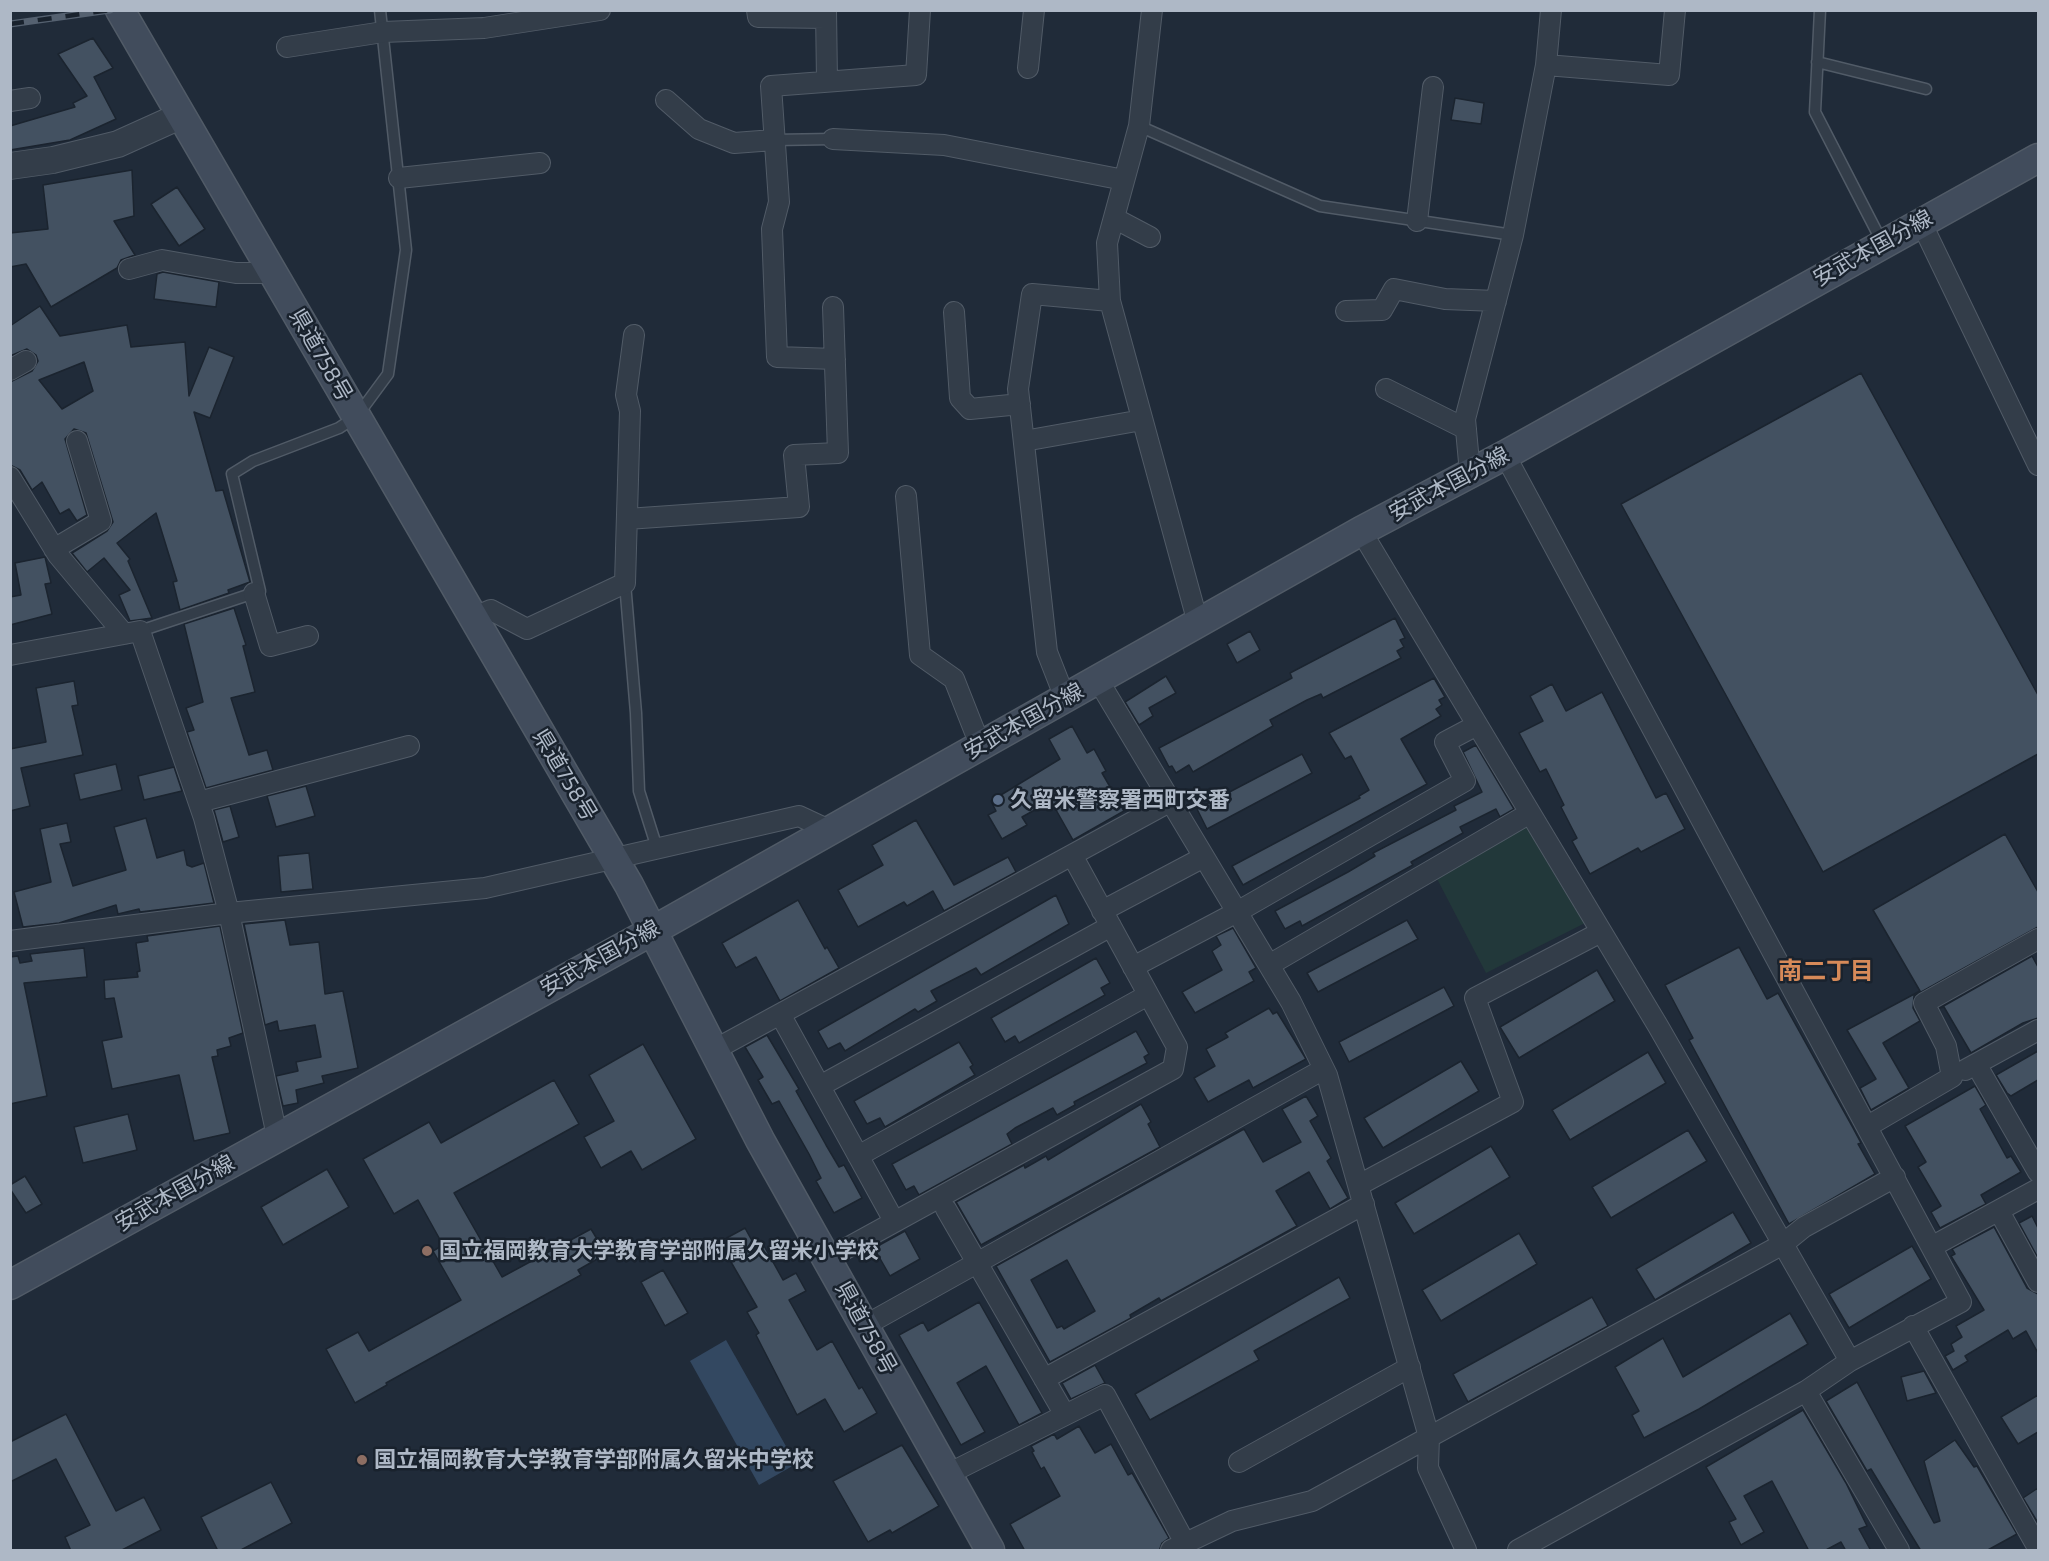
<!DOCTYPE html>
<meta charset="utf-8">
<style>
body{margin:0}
#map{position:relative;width:2049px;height:1561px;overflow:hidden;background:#202b39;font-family:"Exo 2",sans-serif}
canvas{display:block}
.frame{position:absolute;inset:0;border:12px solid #aeb8c6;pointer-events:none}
</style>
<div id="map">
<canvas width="2049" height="1561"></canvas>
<div class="frame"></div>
</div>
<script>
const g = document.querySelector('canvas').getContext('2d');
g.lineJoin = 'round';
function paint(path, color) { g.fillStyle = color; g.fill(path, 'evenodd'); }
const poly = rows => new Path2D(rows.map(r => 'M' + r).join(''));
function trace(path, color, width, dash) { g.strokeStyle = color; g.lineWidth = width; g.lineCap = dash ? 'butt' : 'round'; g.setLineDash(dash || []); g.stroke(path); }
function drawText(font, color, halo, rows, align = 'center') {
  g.font = font + ' "Exo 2","Noto Sans JP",sans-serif'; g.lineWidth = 5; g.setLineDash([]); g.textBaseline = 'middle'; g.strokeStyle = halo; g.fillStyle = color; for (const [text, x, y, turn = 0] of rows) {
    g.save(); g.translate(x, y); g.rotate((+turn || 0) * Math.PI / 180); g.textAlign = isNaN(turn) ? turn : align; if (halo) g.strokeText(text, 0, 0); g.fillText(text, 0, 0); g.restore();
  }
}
paint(poly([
 [1537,821,1589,921,1486,973,1434,873]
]), '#22383a');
paint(poly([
 [726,1340,796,1464,759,1485,690,1361]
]), '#334861');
const building = poly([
 [93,38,113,68,94,77,116,119,70,140,10,150,10,126,75,107,73,103,87,96,58,54,93,38],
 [1455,98,1484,103,1481,124,1451,120,1455,98],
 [132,170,134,216,114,221,135,255,121,260,117,268,51,307,26,264,10,267,10,233,48,229,43,185,132,170],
 [177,187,205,229,179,246,151,204,177,187],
 [163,272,219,282,216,307,154,299,157,274,163,272],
 [40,306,60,336,127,325,131,347,185,342,189,396,209,347,234,357,210,418,194,412,216,491,223,490,250,582,228,590,229,593,180,610,173,582,177,581,156,513,117,543,130,559,128,561,152,618,130,621,119,595,130,590,104,558,87,572,72,553,107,531,113,522,86,433,74,429,65,439,87,515,77,521,69,509,60,514,42,482,32,490,20,470,10,465,10,382,32,371,38,361,36,355,27,349,10,356,10,326,40,306],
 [84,362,93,391,62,409,39,380,84,362],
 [1861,373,2038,695,2038,754,1823,872,1621,504,1861,373],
 [45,557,51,583,45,584,52,614,10,625,10,597,21,595,15,563,45,557],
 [234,608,246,645,243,646,255,692,231,698,249,755,267,750,273,770,206,788,187,732,194,730,186,708,203,702,184,624,234,608],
 [1395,618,1405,638,1400,640,1404,647,1397,651,1401,658,1323,698,1321,694,1307,700,1270,720,1273,726,1193,772,1189,765,1176,773,1172,766,1169,767,1159,748,1292,678,1290,673,1395,618],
 [1250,631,1260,650,1237,663,1227,644,1250,631],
 [1166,676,1176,693,1149,708,1153,716,1139,725,1125,702,1166,676],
 [1434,678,1445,697,1439,700,1442,705,1436,709,1441,716,1401,739,1427,784,1243,885,1232,866,1360,798,1359,796,1369,790,1351,756,1345,759,1329,733,1434,678],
 [74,681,78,705,72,706,83,755,21,768,30,806,10,811,10,749,46,742,36,688,74,681],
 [1552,684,1566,711,1602,692,1656,798,1666,793,1685,829,1641,852,1638,848,1590,874,1572,841,1577,838,1561,807,1564,805,1546,769,1540,772,1519,733,1543,721,1530,696,1552,684],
 [1072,726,1087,753,1094,749,1106,771,1102,773,1124,811,1073,840,1051,801,1022,817,1027,825,1002,839,988,815,996,811,991,801,1060,759,1049,739,1072,726],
 [1476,745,1514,809,1500,817,1496,809,1460,827,1463,833,1411,862,1413,865,1302,926,1300,921,1285,929,1275,911,1348,872,1375,856,1373,853,1456,810,1454,806,1482,792,1463,752,1476,745],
 [1302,754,1312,773,1207,829,1197,809,1302,754],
 [116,764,122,790,80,800,74,774,116,764],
 [174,767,182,791,144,800,138,776,174,767],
 [306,786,315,816,276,827,267,796,306,786],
 [230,806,239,837,223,842,214,810,230,806],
 [146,818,157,858,184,850,187,865,192,867,204,863,214,903,140,912,139,909,118,914,116,905,59,923,23,927,14,892,51,882,40,829,67,823,71,842,60,844,73,886,126,870,114,827,146,818],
 [916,820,954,885,1008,857,1016,872,944,911,933,891,907,906,904,902,858,927,838,890,883,865,872,845,916,820],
 [2005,834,2038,892,2038,927,1914,996,1913,1008,1920,1021,1883,1043,1909,1088,1871,1110,1860,1088,1876,1079,1847,1030,1920,991,1873,910,2005,834],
 [309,853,313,889,281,892,278,856,309,853],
 [1056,895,1069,924,981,975,976,968,931,991,937,1001,918,1012,915,1009,845,1051,840,1043,828,1049,818,1031,1056,895],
 [798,900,825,949,827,947,839,968,780,1001,756,957,736,968,722,943,798,900],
 [285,920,290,945,319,942,325,994,343,991,358,1068,322,1076,324,1083,296,1090,298,1103,283,1106,276,1076,298,1071,296,1062,321,1057,315,1025,279,1031,277,1021,265,1025,244,924,285,920],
 [1407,920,1418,939,1318,992,1307,973,1407,920],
 [220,926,243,1033,229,1038,231,1046,217,1050,218,1056,212,1057,230,1133,194,1141,179,1075,112,1089,102,1041,122,1037,114,998,105,999,104,980,138,977,137,972,140,971,136,943,148,941,147,936,220,926],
 [1233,928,1256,968,1249,972,1254,981,1195,1013,1182,992,1222,970,1212,951,1221,945,1216,936,1233,928],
 [1739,947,1767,999,1778,993,1853,1128,1861,1143,1858,1144,1875,1174,1789,1224,1689,1040,1693,1038,1665,985,1739,947],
 [84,948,87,977,24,983,47,1096,10,1104,10,957,18,956,20,963,32,961,30,954,84,948],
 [2032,956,2038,967,2038,1018,2023,1023,1971,1053,1944,1007,1940,1008,2032,956],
 [1096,958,1110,983,1101,988,1105,995,1019,1043,1015,1036,1005,1042,991,1018,1096,958],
 [1597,970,1615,1001,1519,1058,1500,1027,1597,970],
 [1444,987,1454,1006,1349,1062,1339,1042,1444,987],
 [1269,1008,1273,1014,1277,1012,1306,1059,1253,1088,1249,1080,1208,1102,1194,1078,1215,1066,1206,1049,1228,1037,1225,1033,1269,1008],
 [1136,1031,1149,1054,1144,1057,1147,1063,1074,1102,1075,1105,1057,1115,1053,1108,1015,1128,1007,1134,1012,1144,919,1195,914,1186,906,1190,892,1164,1136,1031],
 [767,1035,799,1089,796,1091,826,1145,839,1167,844,1165,862,1198,834,1213,816,1181,821,1178,809,1154,779,1101,772,1104,758,1080,763,1077,745,1047,767,1035],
 [959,1042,973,1065,970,1067,975,1075,885,1127,880,1118,867,1124,854,1101,959,1042],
 [643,1044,696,1139,642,1170,631,1151,601,1168,584,1137,614,1121,589,1075,643,1044],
 [2038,1051,2038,1080,2011,1096,2007,1093,1996,1075,2038,1051],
 [1648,1052,1666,1083,1570,1140,1552,1110,1648,1052],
 [1461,1061,1479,1091,1383,1148,1364,1118,1461,1061],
 [554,1080,579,1124,454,1193,502,1277,591,1229,606,1254,578,1270,581,1275,386,1383,387,1385,355,1403,326,1349,358,1332,369,1351,461,1300,433,1251,443,1245,418,1200,394,1214,363,1159,429,1122,441,1143,554,1080],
 [1975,1086,1986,1105,1980,1109,2007,1158,2011,1156,2021,1172,1981,1195,1986,1204,1940,1228,1931,1212,1941,1206,1918,1167,1926,1162,1905,1126,1975,1086],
 [1306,1096,1318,1116,1310,1121,1331,1158,1327,1161,1348,1198,1330,1209,1309,1172,1276,1191,1297,1226,1161,1301,1159,1298,1130,1315,1131,1318,1050,1362,996,1266,1244,1129,1263,1162,1301,1142,1282,1109,1306,1096],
 [1067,1260,1095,1311,1064,1329,1062,1326,1057,1328,1031,1280,1067,1260],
 [1141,1104,1151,1122,1148,1124,1160,1147,981,1245,956,1202,1024,1165,1025,1168,1046,1156,1048,1160,1141,1104],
 [128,1114,137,1150,83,1163,74,1127,128,1114],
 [1688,1130,1707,1161,1611,1218,1592,1187,1688,1130],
 [1491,1146,1510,1177,1414,1234,1395,1203,1491,1146],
 [327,1169,349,1207,283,1245,261,1207,327,1169],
 [25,1176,42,1204,26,1213,10,1189,10,1185,25,1176],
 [1733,1212,1751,1243,1655,1300,1636,1269,1733,1212],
 [2032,1216,2038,1228,2038,1258,2019,1223,2032,1216],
 [1994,1227,2027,1288,2038,1294,2038,1353,2026,1331,2013,1339,2008,1330,1965,1356,1968,1361,1953,1370,1945,1356,1954,1351,1951,1344,1962,1337,1956,1326,1984,1310,1951,1256,1955,1254,1952,1249,1994,1227],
 [745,1228,756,1248,763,1244,783,1280,796,1273,806,1291,789,1300,817,1350,832,1341,859,1389,862,1387,877,1413,844,1432,825,1399,797,1415,756,1335,759,1333,747,1312,757,1307,731,1262,735,1260,723,1240,745,1228],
 [905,1231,920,1259,890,1276,874,1248,905,1231],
 [1519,1233,1537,1264,1441,1321,1422,1290,1519,1233],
 [1912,1246,1931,1279,1849,1328,1829,1294,1912,1246],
 [663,1270,688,1313,665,1326,641,1282,663,1270],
 [1339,1277,1350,1298,1254,1351,1259,1360,1150,1420,1135,1394,1339,1277],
 [1592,1297,1608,1326,1468,1402,1453,1374,1592,1297],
 [979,1302,1042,1413,1019,1425,986,1366,957,1383,985,1432,961,1445,899,1335,923,1322,928,1331,979,1302],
 [1790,1313,1808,1344,1699,1409,1644,1438,1632,1415,1639,1411,1615,1367,1663,1338,1683,1377,1790,1313],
 [1095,1365,1105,1383,1071,1399,1062,1383,1095,1365],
 [1924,1371,1936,1393,1907,1401,1901,1377,1924,1371],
 [1857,1382,1934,1523,1940,1521,1924,1461,1955,1440,1974,1467,1977,1466,2017,1534,1986,1551,1921,1551,1871,1469,1867,1471,1826,1401,1857,1382],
 [2038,1395,2038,1432,2018,1444,2001,1417,2038,1395],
 [1803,1410,1846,1483,1867,1526,1859,1529,1871,1551,1846,1551,1841,1542,1824,1551,1809,1551,1772,1481,1744,1496,1764,1532,1741,1545,1729,1522,1736,1519,1706,1467,1803,1410],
 [66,1414,116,1511,144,1497,161,1530,120,1551,71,1551,65,1537,90,1525,56,1459,10,1482,10,1442,66,1414],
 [1079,1426,1095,1453,1111,1444,1128,1475,1132,1473,1169,1538,1162,1543,1159,1551,1025,1551,1010,1524,1060,1496,1044,1467,1041,1469,1032,1452,1034,1451,1031,1446,1054,1434,1057,1439,1079,1426],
 [902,1445,939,1506,892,1533,890,1530,868,1542,833,1481,902,1445],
 [271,1482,292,1523,239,1551,218,1551,201,1517,271,1482],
 [2038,1488,2038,1523,2023,1498,2038,1488]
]);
paint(building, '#435161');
trace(building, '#1b242f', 1.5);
const service = poly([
 [1820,10,1815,112,1882,242],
 [1817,62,1926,89],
 [1139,126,1320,206,1513,235],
 [774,140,833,139],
 [625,583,636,713,639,791,657,848],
 [140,631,260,591,232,474,253,461,339,428,357,416,388,374,406,250,380,10]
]);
const minor = poly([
 [757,10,758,17,826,18],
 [826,10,827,81],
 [1152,10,1139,126,1107,243,1110,301,1198,623],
 [287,47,383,32,484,28,600,10],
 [1546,65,1669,75,1675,10],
 [1028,68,1034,10],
 [666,100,699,129,734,143,774,140],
 [10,101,30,98],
 [833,139,944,145,1124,180],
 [399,178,540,163],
 [1114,218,1150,237],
 [1417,221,1433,87],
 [1921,222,2038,465],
 [129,269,162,260,236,273,273,273],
 [1346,311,1382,310,1394,289,1445,299,1496,301],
 [954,312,960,398,970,409,1020,404],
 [835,359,777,357,772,229,779,202,771,86,916,75,920,10],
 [10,370,26,361],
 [1386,389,1466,429],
 [1024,441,1142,420],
 [1505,455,1961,1302,1850,1361,1806,1391,1518,1550],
 [1470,473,1465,419,1513,235,1546,65,1551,10],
 [10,477,58,555,124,634],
 [906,496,920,655,954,679,980,745],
 [627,519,799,507,794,455,838,453,833,307],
 [1361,531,1658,1026,1850,1361],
 [54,549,101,521,77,441],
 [254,593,270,646,308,636],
 [472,618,491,610,527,629,625,583,630,411,626,395,634,335],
 [10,655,140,631,204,818,229,913,277,1136],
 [1098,680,1291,1002,1327,1075,1429,1437,1428,1468,1466,1550],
 [1065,698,1047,652,1018,389,1032,294,1110,301],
 [199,802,409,746],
 [1102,911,1204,857],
 [10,941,229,913,485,888,799,816,829,830],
 [1269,965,1530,813],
 [1133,967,1237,912,1465,781,1445,742,1477,725],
 [780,1014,894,1221],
 [714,1050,1171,801],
 [1976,1064,2038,1172],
 [1965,1070,2038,1030],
 [820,1086,1111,926],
 [1868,1126,1952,1077,1946,1046,1924,1003,2038,939],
 [858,1156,1148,995],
 [1359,1185,1513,1102,1475,998,1601,932],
 [946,1209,1065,1415],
 [1999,1211,2038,1282],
 [1933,1246,2038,1189],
 [827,1259,1173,1069,1177,1047,1072,855],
 [864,1326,1324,1069],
 [1913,1326,2038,1548],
 [1044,1379,1364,1204],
 [1806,1391,1899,1550],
 [1239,1462,1410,1367],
 [948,1474,1105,1395,1185,1543],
 [1171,1550,1232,1521,1312,1501,1783,1244,1804,1227,1895,1177]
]);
const tertiary = poly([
 [10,166,53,160,118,144,180,116]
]);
const secondary = poly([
 [120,10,629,885,760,1140,990,1550],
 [10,1285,652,931,1361,531,1505,455,2038,158]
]);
trace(service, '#515b67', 13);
trace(minor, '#515b67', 22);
trace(tertiary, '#515b67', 28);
trace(secondary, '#515b67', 31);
trace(service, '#333d49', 10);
trace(minor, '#333d49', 20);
trace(tertiary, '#333d49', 26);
trace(secondary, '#414c5c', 28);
const rail = poly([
 [10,24,110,10]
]);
trace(rail, '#556170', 7);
trace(rail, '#19222d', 4.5, [14]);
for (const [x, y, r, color] of [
 [998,800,6,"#5c6f8a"],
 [427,1251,6,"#8d6e63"],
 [362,1460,6,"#8d6e63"]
]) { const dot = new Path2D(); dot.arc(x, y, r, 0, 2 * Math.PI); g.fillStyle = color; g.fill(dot); trace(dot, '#19222d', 2); }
drawText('22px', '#aeb8c6', '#19222d', [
 ["安武本国分線",1873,248,-29],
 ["県道758号",321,355,60],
 ["安武本国分線",1449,484,-28],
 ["安武本国分線",1024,721,-29],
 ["県道758号",565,775,59],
 ["安武本国分線",600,958,-29],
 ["安武本国分線",175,1193,-29],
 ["県道758号",866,1328,61]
]);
drawText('bold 22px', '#aeb8c6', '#19222d', [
 ["久留米警察署西町交番",1010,800],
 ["国立福岡教育大学教育学部附属久留米小学校",439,1251],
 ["国立福岡教育大学教育学部附属久留米中学校",374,1460]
], 'left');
drawText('bold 24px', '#d68a59', '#19222d', [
 ["南二丁目",1826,971]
]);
</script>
